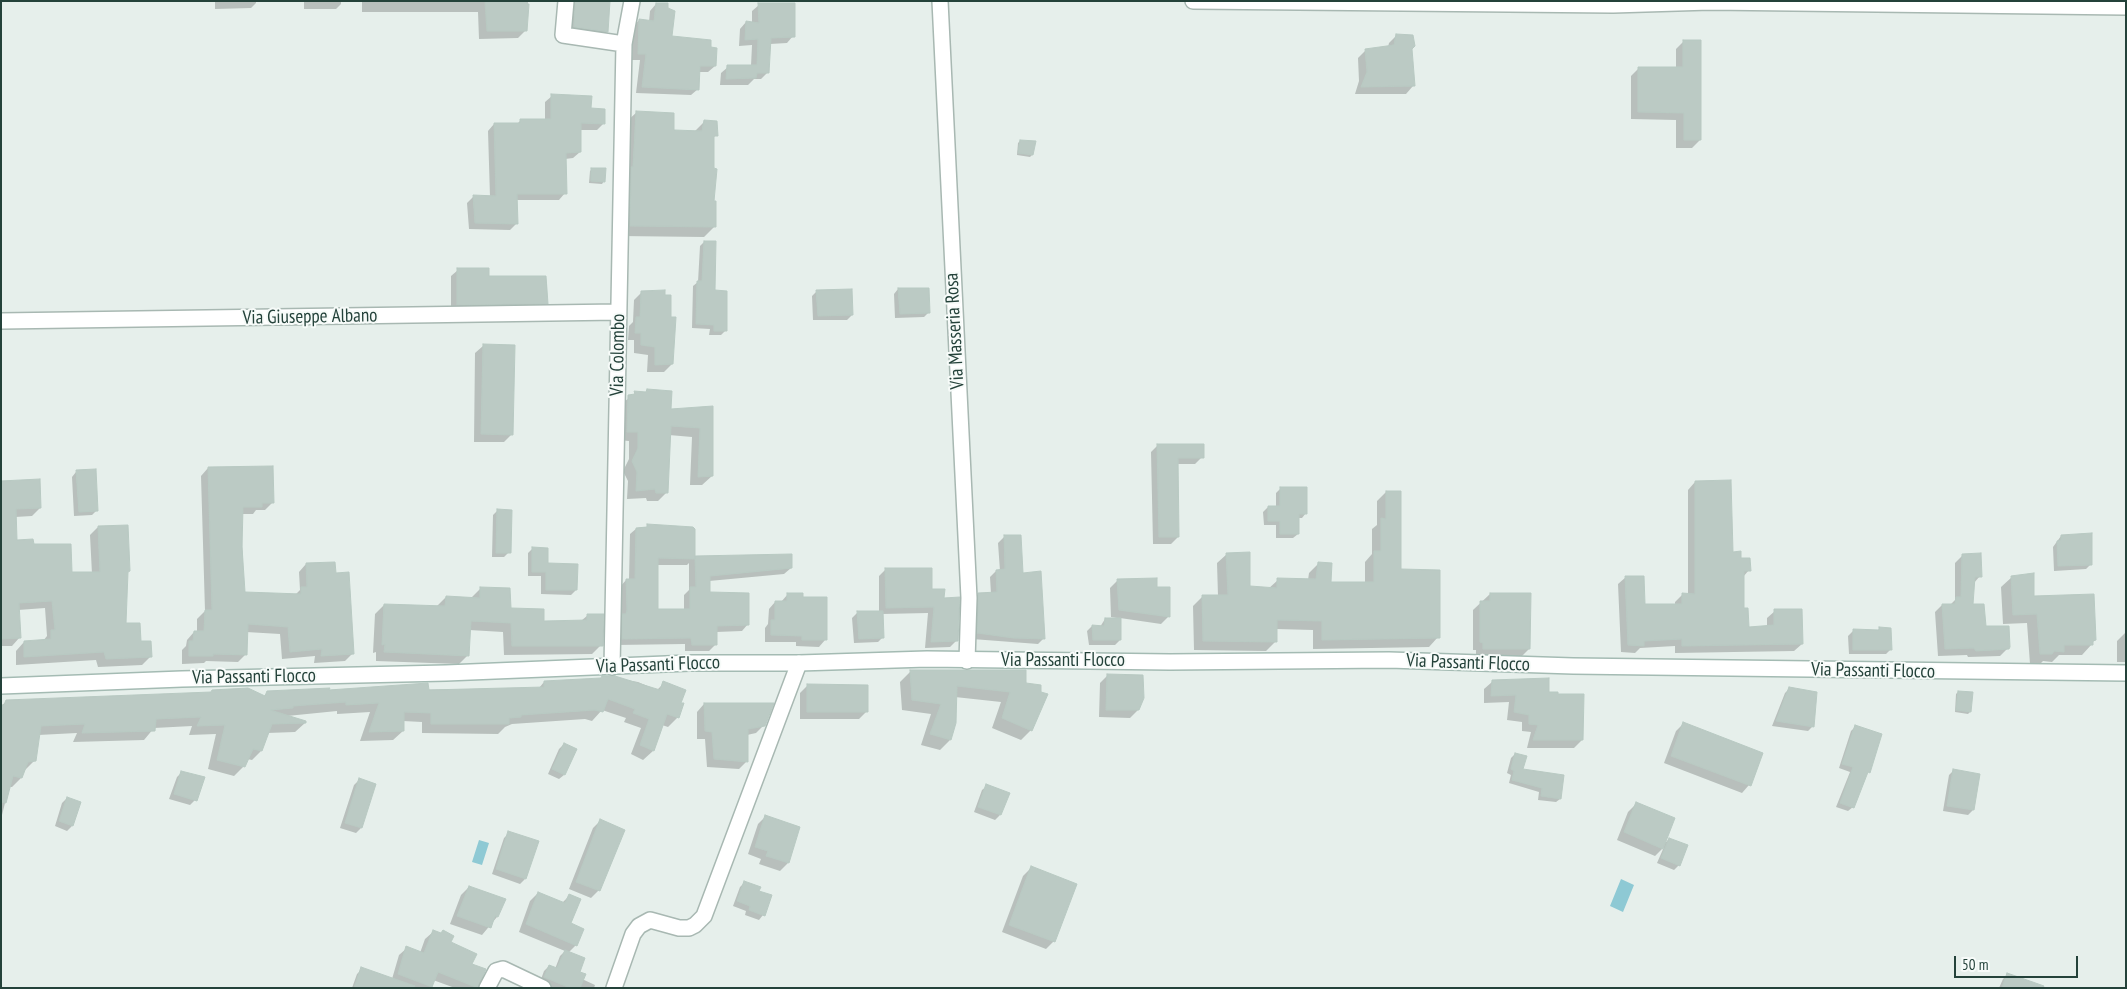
<!DOCTYPE html>
<style>
body{margin:0}
#map{position:relative;width:2127px;height:989px;overflow:hidden;background:#e6efeb;font-family:"PT Sans Narrow",sans-serif}
canvas{display:block}
.frame{position:absolute;inset:0;border:2px solid #24423a;pointer-events:none}
.scale{position:absolute;left:1954px;top:956px;width:124px;height:22px;box-sizing:border-box;border:2px solid #24423a;border-top:0;padding-left:6px;font-size:15px;line-height:18px;white-space:nowrap;color:#24423a;-webkit-text-stroke:4px #f7fbf9;paint-order:stroke}
</style>
<div id="map">
<canvas width="2127" height="989"></canvas>
<div class="frame"></div>
<div class="scale">50 m</div>
</div>
<script>
const g = document.querySelector('canvas').getContext('2d');
g.lineJoin = 'round';
function paint(path, color) { g.fillStyle = color; g.fill(path, 'evenodd'); }
const poly = rows => new Path2D(rows.map(r => 'M' + r).join(''));
function trace(path, color, width, dash) { g.strokeStyle = color; g.lineWidth = width; g.lineCap = dash ? 'butt' : 'round'; g.setLineDash(dash || []); g.stroke(path); }
function drawText(font, color, halo, rows, align = 'center') {
  g.font = font + ' "PT Sans Narrow",sans-serif'; g.lineWidth = 4; g.setLineDash([]); g.textBaseline = 'middle'; g.strokeStyle = halo; g.fillStyle = color; for (const [text, x, y, turn = 0] of rows) {
    g.save(); g.translate(x, y); g.rotate((+turn || 0) * Math.PI / 180); g.textAlign = isNaN(turn) ? turn : align; if (halo) g.strokeText(text, 0, 0); g.fillText(text, 0, 0); g.restore();
  }
}
paint(poly([
 [479,840,489,843,482,865,472,862],
 [1621,879,1634,885,1623,912,1610,906]
]), '#8ec9d4');
paint(poly([
 [215,1,256,1,256,3,251,8,215,9],
 [304,1,341,1,341,4,336,9,304,9],
 [362,1,528,1,526,30,518,38,479,39,478,12,362,12],
 [567,1,609,1,607,32,598,40,566,35],
 [656,4,671,37,715,66,708,72,698,72,698,89,691,95,636,93,640,60,632,60,633,27,639,20,649,22,650,11],
 [759,5,793,36,787,43,770,44,768,72,761,79,754,79,748,85,720,85,721,73,728,67,751,66,752,45,739,46,740,29,746,22,752,23,752,11],
 [1397,35,1410,49,1413,86,1406,94,1355,94,1359,81,1358,58,1366,50,1388,47,1389,43],
 [1684,41,1700,140,1692,148,1676,148,1676,120,1631,119,1631,76,1639,68,1676,68,1676,49],
 [552,96,590,109,604,123,597,130,580,130,580,152,573,158,565,159,565,193,559,200,516,200,516,224,510,230,469,229,467,203,473,197,490,197,488,131,494,124,517,124,521,120,545,120,545,102],
 [637,112,673,131,694,132,704,122,716,135,712,139,715,226,704,237,620,236,626,122],
 [1020,141,1032,155,1030,157,1017,155,1018,143],
 [592,169,604,181,602,184,589,183,590,171],
 [704,242,713,292,726,330,721,335,709,335,710,329,692,328,693,286,698,282,700,246],
 [458,270,488,277,547,284,547,303,540,310,451,311,451,276],
 [898,289,929,312,924,317,895,318,894,294],
 [817,291,852,315,847,320,813,320,812,296],
 [642,292,672,364,664,372,647,372,648,355,634,353,634,340,628,340,629,326,633,322,634,300],
 [483,346,512,434,504,442,474,442,475,353],
 [647,391,670,411,712,408,712,476,702,485,690,485,692,437,669,435,667,492,658,501,647,501,646,498,627,499,628,481,623,471,629,459,629,441,618,440,619,406,635,393,644,394],
 [1158,445,1202,457,1195,464,1176,464,1178,537,1171,544,1153,544,1151,452],
 [208,468,273,502,265,510,256,510,253,514,241,514,244,593,295,595,300,590,299,572,306,564,335,574,353,653,345,661,314,663,315,656,282,659,280,634,246,632,246,654,238,662,206,661,204,663,182,664,182,650,186,646,187,640,194,632,197,632,197,619,205,611,201,476],
 [76,472,97,510,92,515,74,516,72,477],
 [1,482,40,508,32,516,15,517,16,541,33,546,70,573,92,574,90,535,98,527,126,573,125,624,151,656,142,665,98,667,96,660,16,665,16,651,24,642,43,641,47,636,45,608,18,610,20,637,12,646,1,646],
 [1695,482,1732,553,1749,570,1743,577,1743,610,1748,628,1767,627,1767,618,1775,611,1802,644,1794,651,1675,653,1675,646,1640,648,1635,653,1621,652,1618,584,1626,577,1644,606,1675,605,1675,602,1682,595,1688,595,1688,490],
 [1281,488,1306,513,1302,518,1298,518,1298,534,1293,538,1276,538,1276,525,1264,525,1263,512,1268,507,1276,507,1276,493],
 [1386,492,1400,570,1438,637,1429,647,1313,649,1313,630,1276,629,1276,641,1266,651,1194,650,1193,606,1203,596,1218,596,1217,563,1227,554,1248,587,1268,589,1278,580,1308,580,1309,573,1319,563,1330,583,1365,583,1365,562,1372,554,1372,529,1377,525,1377,501],
 [498,510,509,552,504,557,492,557,493,515],
 [654,526,694,557,791,568,784,574,709,581,709,594,748,624,742,631,716,632,716,644,709,651,685,651,685,644,616,645,616,621,621,617,620,587,626,580,629,580,630,534,637,528],
 [689,563,689,590,684,595,684,610,656,611,657,565,687,565],
 [2061,536,2091,564,2086,569,2054,571,2053,547],
 [1004,537,1022,574,1044,638,1038,644,972,639,972,600,979,594,991,594,990,577,996,571,1000,571,998,543],
 [533,548,546,564,576,590,571,595,541,594,541,576,528,576,528,553],
 [1963,555,1980,576,1973,584,1971,606,1984,627,2009,647,2000,656,1968,657,1967,655,1938,656,1935,612,1942,605,1950,605,1955,600,1955,563],
 [886,569,931,590,943,599,957,640,950,647,925,648,928,613,882,614,883,637,878,642,854,643,852,618,857,613,879,612,879,576],
 [2012,577,2033,597,2094,640,2092,644,2082,655,2059,655,2052,662,2043,661,2040,664,2030,664,2027,623,2003,624,2001,587],
 [1118,580,1156,588,1169,616,1161,624,1120,618,1120,640,1115,645,1089,645,1087,631,1092,626,1100,627,1105,619,1117,620,1117,618,1111,617,1110,588],
 [480,589,509,609,542,622,581,621,588,615,601,645,592,654,504,655,503,632,469,630,468,655,459,664,376,661,376,652,373,653,375,614,384,605,437,606,446,597,471,598],
 [788,594,802,598,825,640,819,647,796,646,796,642,765,642,765,628,768,624,769,609,775,602,781,602],
 [1490,594,1529,649,1521,657,1476,657,1476,650,1473,650,1473,610],
 [1879,629,1891,649,1886,654,1849,654,1848,636,1853,631,1877,631],
 [2126,632,2126,662,2117,662,2117,641],
 [1025,671,1031,730,1021,740,992,728,1001,702,955,697,955,723,950,740,940,750,921,745,931,714,902,710,900,682,910,672],
 [1108,675,1138,710,1130,718,1099,717,1100,683],
 [609,677,638,682,657,690,664,683,680,704,678,717,668,727,662,725,653,751,643,760,631,754,641,728,624,722,626,718,602,710,592,721,585,719,512,724,505,727,498,734,422,733,422,722,403,721,403,731,393,740,360,741,370,712,337,714,337,711,287,716,305,723,295,732,267,733,261,751,252,760,247,759,244,766,234,776,208,769,216,734,189,735,192,726,154,728,144,740,73,742,77,733,38,735,34,761,25,770,21,778,12,787,9,787,1,819,1,706,7,701,264,696,268,692,539,688,544,682,601,679],
 [1492,682,1548,693,1582,740,1574,748,1527,748,1531,732,1522,731,1522,722,1507,720,1509,702,1484,703,1484,689],
 [808,685,866,712,859,719,800,719,800,693],
 [1790,688,1813,726,1808,731,1772,726,1785,693],
 [1958,692,1970,712,1968,714,1955,712,1956,694],
 [704,704,764,725,756,733,747,735,746,762,739,769,707,767,705,739,697,739,697,712],
 [1683,724,1749,785,1742,793,1664,763,1676,731],
 [1855,727,1868,772,1865,776,1853,807,1848,811,1836,807,1850,772,1839,768,1851,731],
 [564,744,564,775,559,779,548,774,559,749],
 [1515,754,1522,770,1560,799,1556,802,1538,800,1539,792,1509,783,1511,775,1507,773,1511,758],
 [1954,770,1973,810,1968,815,1943,811,1949,775],
 [182,772,195,800,190,805,169,799,177,777],
 [359,780,374,785,361,828,356,833,340,828,354,785],
 [987,786,1008,794,1000,815,995,820,974,812,982,790],
 [67,798,72,826,67,831,55,826,62,803],
 [1636,804,1663,845,1669,839,1679,865,1674,870,1657,863,1664,847,1655,856,1617,840,1628,812],
 [766,816,799,827,788,863,780,871,759,864,761,859,748,854,758,824],
 [600,821,599,890,591,898,569,889,593,828],
 [509,833,537,842,525,879,520,884,492,874,504,838],
 [1031,868,1054,941,1046,949,1002,932,1023,876],
 [745,882,763,915,759,920,745,915,746,911,733,906,740,887],
 [469,887,497,917,482,935,450,924,461,895],
 [538,893,562,903,569,896,570,924,576,945,569,952,582,979,595,985,594,988,554,988,540,982,544,971,549,966,555,969,560,956,565,951,519,932,530,901],
 [433,932,441,934,450,942,470,965,485,970,477,988,455,988,433,980,430,988,352,988,357,974,362,969,392,979,399,955,407,948,420,953,425,939],
 [2008,974,2031,988,1999,988,2003,979]
]), '#0003');
const building = poly([
 [485,1,527,1,527,4,529,4,527,31,487,31,485,1],
 [575,1,610,1,608,32,574,27,575,1],
 [656,3,668,3,668,8,675,11,672,36,711,40,711,47,717,48,716,66,700,66,699,90,642,87,646,54,638,54,639,19,654,21,656,3],
 [758,3,795,3,795,37,771,38,769,73,757,73,756,78,726,79,727,65,757,65,758,39,745,40,746,21,759,23,758,3],
 [1396,34,1413,35,1415,46,1412,49,1415,86,1361,87,1367,72,1365,49,1394,45,1396,34],
 [1683,40,1701,40,1701,140,1684,140,1684,113,1638,112,1638,67,1683,67,1683,40],
 [551,94,592,96,591,108,605,109,605,124,581,123,581,152,566,153,567,194,517,194,518,224,475,223,473,195,496,196,494,123,520,123,520,119,551,119,551,94],
 [636,111,674,113,674,130,702,131,704,120,717,121,718,136,714,136,714,168,717,169,714,201,716,201,716,227,630,226,631,167,633,167,636,111],
 [1020,140,1036,141,1033,155,1018,153,1020,140],
 [591,168,606,168,605,182,591,181,591,168],
 [704,241,716,241,715,290,727,291,727,331,714,331,714,325,696,324,697,281,702,281,704,241],
 [457,268,489,268,489,276,546,276,548,304,457,305,457,268],
 [898,288,929,288,930,313,900,314,898,288],
 [852,289,853,315,818,316,816,290,852,289],
 [665,290,665,295,671,295,671,317,676,317,673,364,655,365,655,347,641,345,641,333,635,333,636,317,640,317,641,291,665,290],
 [483,344,515,345,513,435,481,434,483,344],
 [647,389,672,391,671,409,713,406,713,476,698,477,700,428,671,426,668,493,656,493,655,489,636,491,637,472,632,461,638,448,638,432,627,432,628,395,635,394,634,391,646,392,647,389],
 [1157,444,1204,444,1204,458,1178,458,1179,537,1159,537,1157,444],
 [273,466,274,503,262,503,262,507,243,507,242,547,245,592,301,594,301,587,307,587,306,563,335,562,336,573,349,572,354,654,321,656,322,649,290,652,288,627,248,624,247,655,213,654,213,656,189,656,189,641,193,641,194,631,204,631,205,610,212,610,208,467,273,466],
 [96,469,98,511,79,512,76,470,96,469],
 [40,479,41,508,16,509,17,540,33,539,34,544,71,544,72,572,100,572,98,526,128,525,130,571,128,572,126,623,140,623,141,641,151,641,152,657,106,659,104,652,24,657,24,641,51,639,51,630,55,630,52,601,19,603,21,638,1,639,1,481,40,479],
 [1731,480,1733,552,1741,551,1741,558,1750,558,1751,571,1744,571,1744,608,1748,608,1749,627,1774,625,1774,609,1802,609,1803,644,1682,646,1682,639,1644,641,1644,646,1628,645,1625,576,1644,576,1645,604,1682,604,1682,593,1695,594,1695,481,1731,480],
 [1280,487,1307,487,1307,514,1299,514,1299,534,1280,534,1280,521,1268,521,1268,506,1280,506,1280,487],
 [1386,491,1401,491,1401,569,1440,570,1440,638,1322,640,1322,621,1277,620,1277,642,1203,641,1202,595,1228,595,1226,553,1250,552,1250,586,1277,588,1277,578,1316,579,1318,562,1332,563,1331,582,1374,582,1374,551,1381,551,1381,518,1386,519,1386,491],
 [497,509,512,510,511,553,496,553,497,509],
 [647,524,693,527,695,529,695,556,792,554,792,568,710,576,710,592,749,593,749,625,717,626,717,645,692,645,691,638,622,639,622,614,626,614,627,610,626,579,635,579,636,528,647,527,647,524],
 [695,557,696,587,690,587,690,609,658,609,658,558,695,559,695,557],
 [2092,533,2092,565,2058,566,2057,541,2061,540,2061,535,2092,533],
 [1004,535,1021,535,1023,573,1041,571,1045,639,1014,638,977,633,978,593,997,592,996,570,1005,569,1004,535],
 [532,547,548,548,548,563,578,564,577,590,546,590,546,572,532,572,532,547],
 [1981,553,1982,577,1975,577,1973,604,1984,604,1986,626,2009,626,2010,647,2009,649,1976,651,1974,648,1945,649,1942,604,1955,604,1956,597,1961,597,1962,554,1981,553],
 [885,568,932,568,932,589,945,589,944,598,960,597,958,641,931,642,934,607,886,608,885,568],
 [2034,573,2034,596,2094,594,2096,640,2093,641,2093,645,2064,645,2064,652,2054,651,2052,654,2040,654,2037,614,2013,615,2011,576,2034,573],
 [1157,578,1157,587,1170,587,1170,617,1119,610,1117,579,1157,578],
 [480,587,510,588,511,608,544,609,544,621,587,620,587,614,604,614,603,646,512,646,511,623,471,621,469,656,384,652,385,644,382,645,384,604,445,606,446,596,480,598,480,587],
 [787,593,803,593,803,597,827,597,827,640,802,640,802,636,771,635,771,620,775,620,775,601,787,601,787,593],
 [1490,593,1531,593,1530,649,1483,649,1483,643,1480,642,1480,601,1490,601,1490,593],
 [857,611,883,611,884,638,859,639,857,611],
 [1105,618,1121,618,1121,640,1093,640,1092,625,1104,626,1105,618],
 [1879,627,1891,628,1892,650,1853,650,1853,629,1879,630,1879,627],
 [910,670,1026,670,1026,683,1041,685,1041,692,1048,694,1032,731,1002,718,1010,692,957,686,956,723,951,740,930,734,941,704,912,700,910,670],
 [1107,674,1143,675,1144,698,1139,710,1106,710,1107,674],
 [602,676,615,676,660,690,663,681,686,690,681,703,684,703,679,718,667,714,654,751,640,745,649,719,633,713,635,709,608,699,603,712,595,710,521,715,521,717,509,718,509,724,431,724,431,713,404,712,404,731,369,732,379,703,346,705,346,702,293,706,293,708,270,710,306,721,306,723,272,724,262,751,253,749,245,767,217,760,225,725,197,726,201,717,156,719,155,731,82,733,85,724,41,726,36,761,28,762,22,778,13,776,6,803,1,802,1,705,4,705,6,700,211,692,212,690,248,688,265,696,267,691,330,688,329,690,428,683,429,690,544,687,544,681,601,678,602,676],
 [1549,678,1549,692,1558,692,1558,694,1584,694,1583,740,1533,740,1538,725,1529,724,1529,715,1514,712,1516,695,1491,696,1492,680,1549,678],
 [807,684,868,685,868,712,807,712,807,684],
 [1789,687,1817,692,1814,727,1776,721,1789,687],
 [1958,691,1973,692,1971,712,1956,710,1958,691],
 [704,703,774,703,765,726,748,729,748,762,714,759,712,732,705,731,704,703],
 [1683,722,1763,753,1751,786,1671,756,1683,722],
 [1855,725,1882,734,1870,773,1868,772,1854,808,1840,803,1853,767,1842,764,1855,725],
 [564,743,577,749,565,775,552,769,564,743],
 [1515,753,1527,756,1523,769,1564,775,1561,799,1541,796,1542,788,1512,780,1514,771,1511,769,1515,753],
 [1953,769,1980,774,1974,810,1947,806,1953,769],
 [181,771,205,777,197,801,174,794,181,771],
 [359,778,376,784,362,828,345,823,359,778],
 [986,784,1010,793,1001,815,978,807,986,784],
 [67,797,81,802,73,826,59,821,67,797],
 [1636,802,1675,818,1663,849,1624,832,1636,802],
 [765,815,800,827,789,863,766,856,768,851,755,847,765,815],
 [600,819,625,830,600,891,576,882,600,819],
 [508,831,539,841,526,879,496,869,508,831],
 [1669,838,1688,845,1680,866,1661,858,1669,838],
 [1031,866,1077,884,1055,942,1009,925,1031,866],
 [744,881,761,887,759,891,772,895,765,916,749,910,750,906,737,901,744,881],
 [469,886,506,899,498,917,495,916,491,928,457,916,469,886],
 [538,892,565,903,569,894,581,899,571,923,584,929,577,946,526,924,538,892],
 [433,930,441,933,443,930,454,936,451,942,477,954,472,964,486,969,478,988,438,972,432,987,398,974,406,946,424,953,433,930],
 [565,950,585,958,580,972,586,974,580,988,570,988,544,977,549,965,557,968,565,950],
 [361,967,415,986,414,988,354,988,361,967],
 [2007,973,2044,986,2043,988,2002,988,2007,973]
]);
paint(building, '#bbcac4');
trace(building, '#b8c9c2', 1);
const minor = poly([
 [566,1,563,35,624,44,612,667],
 [940,1,969,598,967,661],
 [1193,1,1613,5,1710,2,2126,7],
 [624,44,632,1],
 [1,321,618,312],
 [487,988,496,971,503,969,543,988],
 [614,988,633,934,639,926,650,920,679,928,689,928,695,925,704,916,799,663]
]);
const secondary = poly([
 [1,686,182,679,446,673,690,663,799,663,927,659,1170,662,1389,660,1573,666,2126,673]
]);
trace(minor, '#a8b8b2', 18);
trace(secondary, '#a4bbb3', 18);
trace(minor, '#fff', 15);
trace(secondary, '#fff', 15);
drawText('19px', '#24423a', '#f7fbf9', [
 ["Via Giuseppe Albano",310,317,-1],
 ["Via Masseria Rosa",955,331,-93],
 ["Via Colombo",618,355,-89],
 ["Via Passanti Flocco",1063,661],
 ["Via Passanti Flocco",1468,663,2],
 ["Via Passanti Flocco",658,665,-2],
 ["Via Passanti Flocco",1873,671,1],
 ["Via Passanti Flocco",254,677,-1]
]);
</script>
